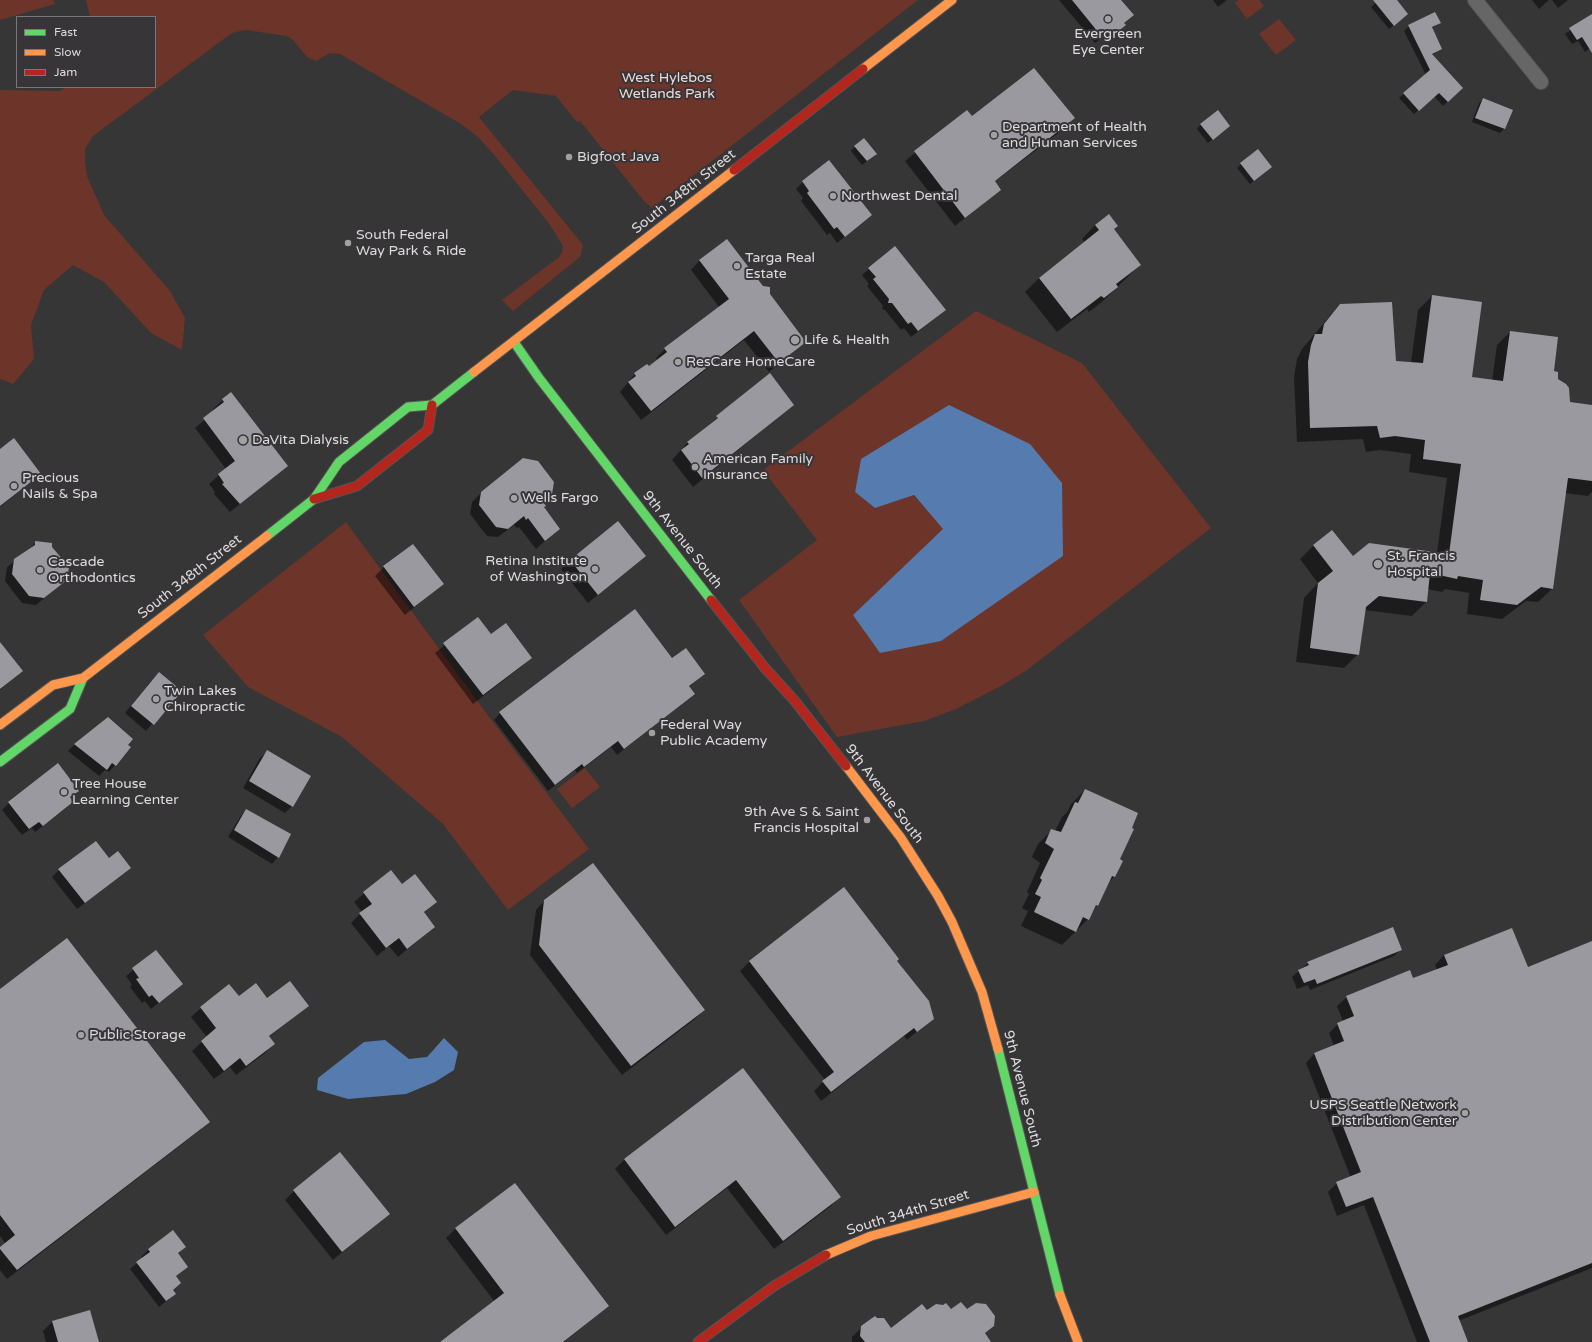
<!DOCTYPE html>
<style>
body{margin:0}
#map{position:relative;width:1592px;height:1342px;overflow:hidden;background:#363636;font-family:"Varela Round",sans-serif}
canvas{display:block}
.legend{position:absolute;left:16px;top:16px;width:140px;height:72px;box-sizing:border-box;background:#373537;border:1px solid #797779;margin:0;padding:5px 7px;list-style:none;font-size:12px;color:#dcdbdc}
.legend li{display:flex;align-items:center;gap:8px;height:20px}
.legend b{width:20px;border:1px solid #797779}
</style>
<div id="map">
<canvas width="1592" height="1342"></canvas>
<ul class="legend">
<li><b style="height:5px;background:#63d668"></b>Fast</li>
<li><b style="height:5px;background:#ff974d"></b>Slow</li>
<li><b style="height:5px;background:#b3261e"></b>Jam</li>
</ul>
</div>
<script>
const g = document.querySelector('canvas').getContext('2d');
g.lineJoin = 'round';
function paint(path, color) { g.fillStyle = color; g.fill(path, 'evenodd'); }
const poly = rows => new Path2D(rows.map(r => 'M' + r).join(''));
function trace(path, color, width, dash) { g.strokeStyle = color; g.lineWidth = width; g.lineCap = dash ? 'butt' : 'round'; g.setLineDash(dash || []); g.stroke(path); }
function drawText(font, color, halo, rows, align = 'center') {
  g.font = font + ' "Varela Round",sans-serif'; g.lineWidth = 4; g.setLineDash([]); g.textBaseline = 'middle'; g.strokeStyle = halo; g.fillStyle = color; for (const [text, x, y, turn = 0] of rows) {
    g.save(); g.translate(x, y); g.rotate((+turn || 0) * Math.PI / 180); g.textAlign = isNaN(turn) ? turn : align; if (halo) g.strokeText(text, 0, 0); g.fillText(text, 0, 0); g.restore();
  }
}
paint(poly([
 [0,0,53,0,55,4,0,20],
 [86,0,918,0,652,208,643,200,580,121,577,122,556,96,513,90,479,117,583,245,580,257,513,311,502,300,559,257,562,252,563,246,550,225,496,157,478,137,461,124,340,54,330,53,316,61,307,57,293,40,287,36,246,30,232,33,93,136,85,149,85,162,87,176,104,215,170,291,185,318,182,350,151,333,104,282,73,265,44,290,31,325,34,359,13,384,0,379,0,90,60,91,67,87,155,87,155,17,90,17],
 [1239,0,1259,0,1264,6,1247,19,1235,3],
 [1279,19,1296,40,1276,55,1259,34],
 [976,311,1082,363,1211,528,1027,670,1001,686,956,709,924,721,837,737,739,600,817,540,763,470],
 [861,459,1063,556,853,615,944,529,913,495,875,508,855,492],
 [346,522,484,710,589,849,508,910,443,824,342,737,248,687,203,635],
 [585,768,600,787,572,808,557,789]
]), '#6d3429');
paint(poly([
 [949,405,1030,444,1062,483,1063,556,941,641,880,653,853,615,943,529,914,495,875,508,855,492,861,459],
 [444,1038,458,1052,454,1070,435,1082,406,1094,348,1099,317,1090,318,1078,364,1042,385,1040,409,1059,427,1057]
]), '#567bae');
paint(poly([
 [1059,0,1120,0,1123,24,1118,32,1108,40,1105,36,1095,43],
 [1213,0,1227,0,1218,7],
 [1379,0,1396,0,1403,18,1389,29,1371,7],
 [1532,0,1549,0,1539,9],
 [1552,0,1568,0,1558,8],
 [1591,16,1592,47,1585,52,1578,41,1572,44,1565,34],
 [1439,23,1431,29,1441,49,1432,55,1457,92,1443,106,1434,96,1414,114,1399,98,1426,75,1404,31,1409,26],
 [1483,99,1511,110,1504,129,1500,133,1472,122,1479,103],
 [967,111,972,118,1074,118,1065,128,994,182,1000,190,955,226,905,161],
 [1201,124,1229,126,1208,143,1197,129],
 [855,146,871,158,862,165,851,151],
 [1241,164,1266,171,1250,184,1237,168],
 [803,182,871,215,837,243,830,233,827,235,801,201,803,198,796,189],
 [1095,225,1113,230,1140,265,1103,301,1089,312,1087,309,1057,332,1025,292,1039,278,1085,243,1082,239],
 [700,260,769,295,805,342,769,372,744,340,641,420,620,392,635,374,647,365,648,367,657,360,656,358,665,349,719,307,691,270],
 [869,269,938,316,911,337,904,328,901,330,885,310,882,309,883,306,867,286,869,284,862,275],
 [1432,296,1471,378,1492,381,1497,345,1510,332,1553,372,1569,403,1592,406,1592,492,1588,496,1565,493,1552,589,1538,602,1526,601,1502,619,1467,614,1469,593,1445,589,1442,592,1427,589,1426,602,1412,616,1364,610,1358,654,1344,668,1296,662,1304,598,1318,583,1300,559,1314,545,1352,557,1437,553,1447,478,1409,472,1411,454,1380,450,1366,452,1363,439,1297,442,1294,377,1297,359,1302,349,1340,304,1395,362,1411,363,1418,310],
 [769,375,793,405,693,487,672,460,688,442],
 [223,400,287,466,230,512,214,494,215,492,209,484,226,469,195,428,215,411,213,409],
 [0,450,40,474,0,507],
 [482,492,551,494,542,503,542,507,559,529,536,549,519,527,517,528,514,525,498,537,487,536,470,514,472,502],
 [36,542,51,547,66,580,36,605,22,603,5,581,7,567,29,550],
 [645,556,588,603,561,569,570,560],
 [384,567,442,584,405,615,375,576],
 [478,618,491,635,531,658,521,667,473,704,435,653],
 [0,644,21,671,0,690],
 [672,660,704,674,689,687,694,694,617,755,611,747,577,773,575,770,548,791,494,720,500,713],
 [152,680,180,691,146,731,125,713],
 [75,744,127,745,130,748,109,772,105,770,99,776,68,751],
 [267,752,292,806,285,813,243,788,260,758],
 [1085,790,1119,860,1114,877,1108,883,1098,905,1092,911,1088,919,1062,945,1021,926,1028,911,1022,908,1029,894,1027,892,1040,863,1032,857,1038,844,1052,830,1055,831,1062,817,1068,811,1071,804],
 [78,791,70,798,72,802,65,809,35,832,32,828,22,835,2,810,9,803],
 [246,810,278,857,272,864,228,837,240,817],
 [109,859,130,868,77,909,52,877,59,870],
 [391,871,402,886,435,902,423,914,434,927,398,957,389,946,377,956,351,923,362,912,354,902],
 [844,889,896,961,933,1018,907,1040,904,1036,821,1101,814,1091,825,1080,740,971,749,962],
 [545,900,704,1010,695,1019,622,1075,530,955,536,910],
 [1401,949,1394,956,1310,990,1308,985,1297,989,1292,977,1308,963],
 [1592,950,1592,1268,1458,1321,1467,1342,1417,1342,1364,1205,1337,1216,1328,1192,1337,1183,1351,1178,1306,1063,1315,1053,1334,1046,1329,1033,1338,1024,1343,1021,1337,1006,1347,997,1413,979,1437,970,1435,965,1444,955,1527,968],
 [156,951,181,984,151,1009,145,1001,142,1003,130,987,132,985,126,976],
 [0,990,208,1122,199,1131,7,1279,0,1270,0,1248,6,1244,0,1236],
 [238,998,267,999,308,1005,269,1037,274,1044,265,1053,236,1075,230,1067,214,1079,192,1051,207,1037,191,1017,201,1008],
 [742,1070,840,1196,831,1206,774,1249,727,1188,666,1235,615,1169,624,1160],
 [514,1184,608,1306,564,1342,442,1342,494,1301,446,1238,455,1229],
 [294,1191,388,1214,333,1260,285,1200],
 [173,1231,185,1247,177,1254,187,1267,175,1277,172,1291,175,1294,159,1307,130,1269,143,1258,141,1257,148,1250],
 [967,1311,993,1326,984,1334,990,1342,852,1342,852,1337,862,1327,891,1329,927,1312],
 [52,1322,98,1342,46,1342,43,1331]
]), '#0007');
paint(poly([
 [1072,0,1121,0,1134,15,1124,23,1126,25,1115,34,1112,30,1102,37],
 [1373,0,1397,0,1408,14,1394,26],
 [1435,12,1441,23,1432,27,1442,49,1432,54,1463,88,1448,102,1439,93,1419,111,1403,93,1430,70,1408,25],
 [1592,14,1592,53,1582,37,1577,40,1569,28],
 [1034,68,1075,118,995,181,1001,190,965,218,914,151,967,110,972,116],
 [1483,98,1513,110,1505,129,1475,118],
 [1218,110,1230,126,1213,140,1200,124],
 [864,138,877,154,867,161,854,146],
 [1258,149,1272,167,1254,181,1240,163],
 [829,160,872,215,845,237,837,227,834,229,807,193,809,191,802,181],
 [1109,214,1118,226,1114,229,1141,265,1116,284,1118,287,1104,298,1101,296,1071,319,1039,278,1099,230,1095,225],
 [727,239,763,286,770,287,770,294,806,342,779,363,754,331,651,411,628,382,636,376,634,373,647,364,649,366,667,352,664,348,729,299,699,260],
 [895,246,946,310,918,331,911,322,908,324,892,303,888,303,889,299,873,279,876,277,868,268],
 [1432,295,1482,302,1472,377,1503,381,1510,331,1558,337,1554,371,1558,372,1558,379,1566,384,1569,388,1570,402,1592,405,1592,481,1568,478,1553,589,1541,587,1517,605,1480,600,1483,580,1458,576,1457,579,1430,573,1427,602,1379,596,1366,607,1359,655,1310,648,1318,583,1333,571,1313,545,1332,530,1353,556,1369,543,1449,554,1461,464,1423,459,1425,440,1395,436,1380,438,1377,426,1310,428,1308,362,1311,345,1315,334,1322,334,1324,324,1340,304,1392,302,1396,361,1423,363],
 [770,373,794,405,702,478,681,450,689,444,687,442,718,418,716,416],
 [231,392,288,466,240,504,222,484,224,483,218,474,235,461,203,418,224,402,222,399],
 [14,438,41,474,0,506,0,449],
 [523,458,538,461,554,482,552,494,543,502,546,506,544,507,560,529,545,541,528,518,526,520,524,516,508,529,496,527,479,505,481,492],
 [618,521,646,556,598,595,570,560],
 [35,541,52,543,52,547,69,567,67,580,44,598,29,596,12,574,14,559,35,545],
 [413,544,444,584,414,607,383,566],
 [635,609,672,658,686,648,705,674,689,686,695,694,624,749,618,741,584,767,582,764,555,785,499,712],
 [478,617,491,634,506,623,532,658,483,695,443,643],
 [0,642,23,671,0,689],
 [159,672,182,691,154,725,131,706],
 [108,717,133,739,128,745,131,747,116,766,112,763,107,770,74,744],
 [267,750,311,776,293,807,249,781],
 [58,763,79,791,70,797,73,802,43,826,39,822,29,829,8,802],
 [1085,789,1138,813,1132,828,1134,829,1120,859,1123,861,1115,877,1112,876,1098,906,1096,905,1089,920,1083,917,1076,932,1034,912,1041,897,1035,894,1042,880,1040,878,1054,849,1045,843,1051,829,1061,832,1075,802,1078,803],
 [246,809,291,834,279,858,234,830],
 [96,841,109,858,118,851,131,868,85,903,58,869],
 [593,863,705,1010,631,1066,539,945,544,900],
 [391,870,402,884,415,874,437,902,424,912,435,927,407,949,399,938,386,948,359,913,372,904,363,892],
 [844,887,899,959,897,961,929,1001,934,1019,917,1032,914,1028,831,1092,822,1081,834,1072,749,961],
 [1393,927,1402,950,1317,984,1315,979,1304,983,1298,970,1309,965,1307,962],
 [1512,928,1528,967,1592,941,1592,1263,1458,1316,1468,1342,1430,1342,1373,1197,1346,1207,1336,1182,1361,1172,1314,1053,1344,1041,1337,1023,1354,1016,1346,996,1410,970,1413,978,1448,965,1444,955],
 [67,938,210,1122,17,1270,0,1249,0,1247,15,1235,0,1215,0,989],
 [156,950,183,984,159,1003,152,995,149,997,136,979,139,978,132,968],
 [290,981,309,1006,269,1036,275,1044,246,1066,240,1058,224,1071,201,1041,216,1028,200,1007,229,984,239,996,256,983,267,998],
 [743,1068,841,1197,783,1241,736,1180,675,1227,624,1159],
 [340,1152,390,1214,342,1252,293,1190],
 [515,1183,609,1306,563,1342,440,1342,504,1293,455,1228],
 [173,1230,186,1247,178,1253,188,1267,176,1276,181,1283,173,1290,176,1294,166,1301,136,1262,150,1252,148,1249],
 [961,1302,967,1309,976,1303,986,1304,995,1316,994,1326,985,1333,991,1342,865,1342,860,1336,861,1326,875,1316,877,1318,884,1318,891,1328,922,1304,927,1310,936,1304,943,1305,946,1303,951,1309],
 [90,1310,99,1342,58,1342,52,1321]
]), '#9a999f');
const street = poly([
 [1475,0,1541,82]
]);
const fast = poly([
 [514,342,539,378,711,600],
 [267,536,314,499,339,462,408,407,432,405,474,372],
 [0,762,70,709,83,678],
 [998,1049,1060,1295]
]);
const slow = poly([
 [863,69,952,0],
 [474,372,734,170],
 [0,725,53,685,83,678,267,536],
 [846,766,901,838,938,896,952,922,982,992,998,1049],
 [826,1255,871,1236,1034,1192],
 [1060,1295,1078,1342]
]);
const jam = poly([
 [734,170,863,69],
 [314,499,357,486,428,430,432,405],
 [711,600,765,668,794,700,846,766],
 [698,1342,774,1286,826,1255]
]);
trace(street, '#545454', 16);
trace(fast, '#545454', 11);
trace(slow, '#545454', 11);
trace(jam, '#545454', 11);
trace(street, '#666', 14);
trace(fast, '#63d668', 9);
trace(slow, '#ff974d', 9);
trace(jam, '#b3261e', 9);
for (const [x, y, r, color] of [
 [1108,19,4,"#a2a1a2"],
 [994,135,4,"#a2a1a2"],
 [569,157,4,"#a2a1a2"],
 [833,196,4,"#a2a1a2"],
 [348,243,4,"#a2a1a2"],
 [737,266,4,"#a2a1a2"],
 [795,340,5,"#a2a1a2"],
 [678,362,4,"#a2a1a2"],
 [243,440,5,"#a2a1a2"],
 [695,467,4,"#a2a1a2"],
 [14,486,4,"#a2a1a2"],
 [514,498,4,"#a2a1a2"],
 [1378,564,5,"#a2a1a2"],
 [595,569,4,"#a2a1a2"],
 [40,570,4,"#a2a1a2"],
 [156,699,4,"#a2a1a2"],
 [652,733,4,"#a2a1a2"],
 [64,792,4,"#a2a1a2"],
 [867,820,4,"#a2a1a2"],
 [81,1035,4,"#a2a1a2"],
 [1465,1113,4,"#a2a1a2"]
]) { const dot = new Path2D(); dot.arc(x, y, r, 0, 2 * Math.PI); g.fillStyle = color; g.fill(dot); trace(dot, '#373537', 1.5); }
drawText('14px', '#dcdbdc', '#373537', [
 ["Evergreen",1108,34,"center"],
 ["Eye Center",1108,50,"center"],
 ["Department of Health",1002,127],
 ["and Human Services",1002,143],
 ["Bigfoot Java",577,157],
 ["Northwest Dental",841,196],
 ["South Federal",356,235],
 ["Way Park & Ride",356,251],
 ["Targa Real",745,258],
 ["Estate",745,274],
 ["Life & Health",804,340],
 ["ResCare HomeCare",686,362],
 ["DaVita Dialysis",252,440],
 ["American Family",703,459],
 ["Insurance",703,475],
 ["Precious",22,478],
 ["Nails & Spa",22,494],
 ["Wells Fargo",522,498],
 ["St. Francis",1387,556],
 ["Hospital",1387,572],
 ["Retina Institute",587,561,"right"],
 ["of Washington",587,577,"right"],
 ["Cascade",48,562],
 ["Orthodontics",48,578],
 ["Twin Lakes",164,691],
 ["Chiropractic",164,707],
 ["Federal Way",660,725],
 ["Public Academy",660,741],
 ["Tree House",72,784],
 ["Learning Center",72,800],
 ["9th Ave S & Saint",859,812,"right"],
 ["Francis Hospital",859,828,"right"],
 ["Public Storage",89,1035],
 ["USPS Seattle Network",1457,1105,"right"],
 ["Distribution Center",1457,1121,"right"]
], 'left');
drawText('14px', '#f0d9d4', '#373537', [
 ["West Hylebos",667,78],
 ["Wetlands Park",667,94]
]);
drawText('14px', '#dcdbdc', '#373537', [
 ["South 348th Street",684,192,-38],
 ["9th Avenue South",682,540,52],
 ["South 348th Street",190,577,-38],
 ["9th Avenue South",884,794,53],
 ["9th Avenue South",1022,1089,76],
 ["South 344th Street",908,1213,-17]
]);
</script>
